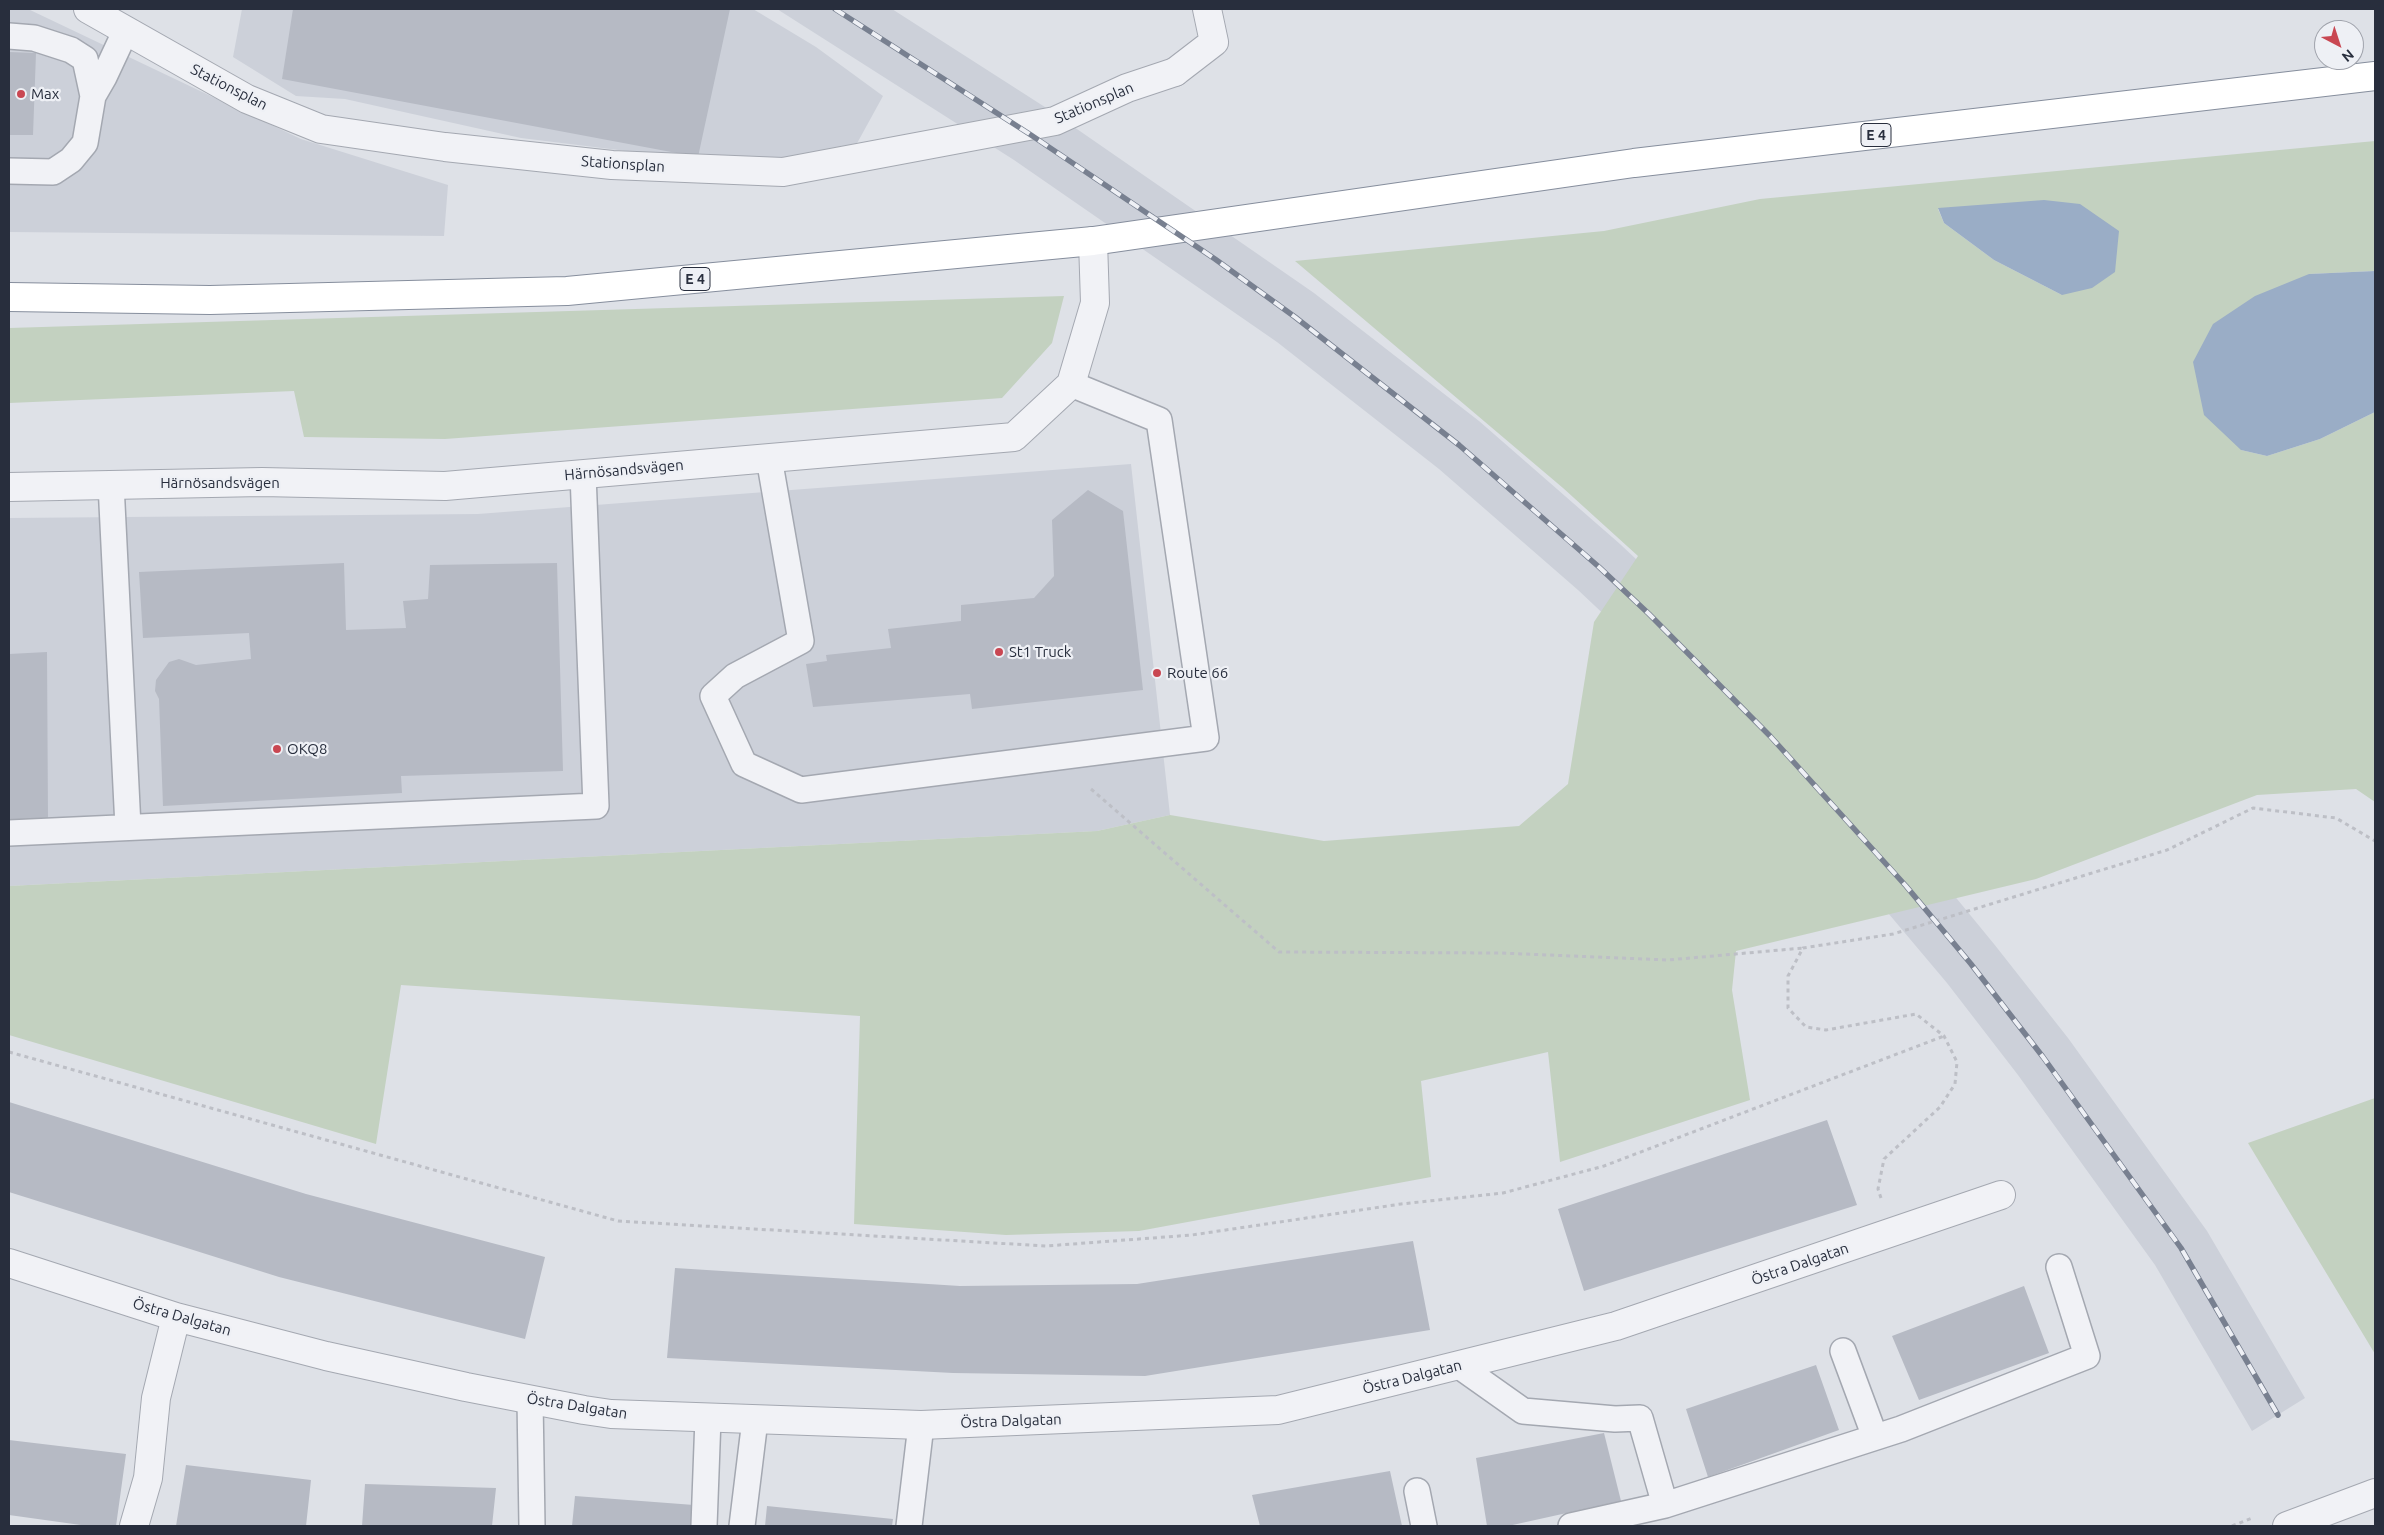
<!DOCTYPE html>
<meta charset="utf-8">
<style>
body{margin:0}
#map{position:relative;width:2384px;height:1535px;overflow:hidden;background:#dee1e7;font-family:Ubuntu,sans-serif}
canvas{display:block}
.frame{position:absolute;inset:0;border:10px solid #282e3d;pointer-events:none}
.north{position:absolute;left:2314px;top:20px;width:50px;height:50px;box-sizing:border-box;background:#eef0f5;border:1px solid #9fa2ab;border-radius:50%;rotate:140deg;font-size:14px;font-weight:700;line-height:20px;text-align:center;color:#282e3d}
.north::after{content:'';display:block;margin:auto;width:18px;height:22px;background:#c94752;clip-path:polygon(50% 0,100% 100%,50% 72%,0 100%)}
</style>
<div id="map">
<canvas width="2384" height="1535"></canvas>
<div class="frame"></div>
<div class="north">N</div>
</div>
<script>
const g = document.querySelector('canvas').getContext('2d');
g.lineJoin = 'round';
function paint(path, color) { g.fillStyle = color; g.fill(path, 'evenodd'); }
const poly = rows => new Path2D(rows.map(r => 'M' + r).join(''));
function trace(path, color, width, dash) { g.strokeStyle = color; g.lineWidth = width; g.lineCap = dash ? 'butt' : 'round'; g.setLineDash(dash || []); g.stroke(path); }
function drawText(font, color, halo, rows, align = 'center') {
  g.font = font + ' Ubuntu,sans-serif'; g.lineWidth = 4.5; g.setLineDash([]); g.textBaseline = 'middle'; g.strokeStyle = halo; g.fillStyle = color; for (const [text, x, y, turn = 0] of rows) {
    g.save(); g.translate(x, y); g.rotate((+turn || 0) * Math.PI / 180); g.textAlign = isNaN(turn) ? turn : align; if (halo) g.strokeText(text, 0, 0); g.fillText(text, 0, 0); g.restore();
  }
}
paint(poly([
 [9,9,28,9,301,139,448,185,444,236,9,232],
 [242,9,753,9,816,47,883,96,855,147,740,165,521,138,345,99,296,96,233,57],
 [777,9,892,9,1048,109,1314,293,1479,421,1620,544,1671,592,1930,866,1994,944,2068,1038,2207,1231,2305,1398,2252,1431,2155,1265,2018,1075,1947,983,1883,907,1628,637,1578,590,1439,469,1277,342,1014,160],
 [1131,464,1170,815,1097,831,9,886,9,518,478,514]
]), '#ccd0d9');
paint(poly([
 [2375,141,2375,271,2309,274,2241,450,2267,456,2320,439,2375,412,2375,802,2356,789,2257,795,2036,879,1736,951,1732,990,1750,1100,1560,1162,1548,1052,1421,1081,1431,1177,1139,1231,1006,1235,854,1224,860,1016,401,985,376,1144,9,1035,9,886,1097,831,1170,815,1324,841,1519,826,1568,784,1594,622,1638,556,1563,488,1295,261,1604,231,1760,199],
 [1962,207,2062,295,1994,260,1944,223,1938,209],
 [1064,296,1052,343,1002,398,445,439,304,437,294,391,9,403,9,328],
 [2375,1098,2375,1354,2248,1143]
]), '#c3d1c0');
paint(poly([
 [2044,200,2080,204,2119,231,2115,272,2092,288,2062,295,1994,260,1944,223,1938,208],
 [2375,271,2375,412,2320,439,2267,456,2241,450,2204,415,2193,362,2213,324,2255,296,2309,274]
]), '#9aadc6');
paint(poly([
 [293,9,730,9,698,157,282,79],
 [9,52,36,53,33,135,9,135],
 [1088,490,1123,511,1143,690,972,709,970,694,813,707,806,664,827,661,826,655,891,648,888,629,961,621,961,605,1034,598,1054,576,1052,520],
 [344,563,346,630,406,628,403,601,428,599,430,565,557,563,563,771,401,776,402,793,163,806,159,699,155,691,156,680,169,662,179,659,196,665,251,659,249,633,143,638,139,572],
 [47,652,48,819,9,825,9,654],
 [9,1102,306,1194,545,1257,525,1339,279,1277,9,1192],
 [1827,1120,1857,1205,1584,1291,1558,1209],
 [1413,1241,1430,1330,1145,1376,953,1373,667,1358,675,1268,960,1286,1137,1284],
 [2024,1286,2049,1353,1919,1400,1892,1336],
 [1816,1365,1839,1430,1708,1477,1686,1409],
 [1604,1433,1621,1501,1508,1526,1487,1526,1476,1458],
 [9,1440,126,1454,116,1526,88,1526,9,1515],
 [186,1465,311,1480,306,1526,176,1526],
 [1390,1471,1402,1526,1260,1526,1252,1495],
 [365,1484,496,1488,492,1526,362,1526],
 [575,1496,694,1505,693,1526,572,1526],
 [767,1506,893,1519,892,1526,765,1526]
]), '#b6bac4');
const service = poly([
 [9,36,34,38,71,50,85,59,93,96,85,143,71,160,53,172,9,171],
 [93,96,104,77,126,30],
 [769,458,801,641,735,676,713,696,744,764,801,790,1206,738,1159,420,1071,384],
 [111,484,128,827],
 [9,833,596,806,583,474],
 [1843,1351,1875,1437],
 [1458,1365,1523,1411,1615,1419,1640,1418,1665,1505,1901,1429,2087,1356,2059,1267],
 [530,1399,532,1526],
 [1417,1491,1424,1526],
 [704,1526,708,1418],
 [742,1526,755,1420],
 [909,1526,921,1425],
 [1571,1526,1665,1505]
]);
const minor = poly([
 [1175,72,1214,42,1207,9],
 [9,487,262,482,445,486,1014,437,1071,384,1095,303,1093,241],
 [9,1263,176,1317,326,1356,466,1387,584,1410,611,1414,921,1425,1278,1410,1616,1326,2001,1195],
 [134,1526,148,1478,156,1398,176,1317]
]);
const tertiary = poly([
 [88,9,247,99,321,129,445,147,612,165,783,172,1055,121,1127,88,1175,72],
 [2287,1526,2375,1493]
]);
const trunk = poly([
 [9,297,210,300,567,291,1093,241,1634,163,2375,76]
]);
trace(service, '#a4a8b1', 28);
trace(minor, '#a4a8b1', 30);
trace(tertiary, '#a4a8b1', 30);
trace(trunk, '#868e9d', 30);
trace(poly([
 [1091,789,1279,952,1501,953,1668,960,1803,948],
 [9,1052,618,1221,1046,1246,1192,1235,1401,1204,1503,1193,1604,1166,1944,1036],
 [1881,1198,1878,1189,1884,1159,1940,1107,1955,1084,1957,1062,1944,1036,1916,1014,1826,1030,1806,1027,1788,1008,1788,976,1803,948,1893,934,2167,850,2253,808,2336,818,2375,841],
 [2232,1526,2252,1518]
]), '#bdbfc6', 3, [4, 4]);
trace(service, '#f1f2f6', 25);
trace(minor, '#f1f2f6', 28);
trace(tertiary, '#f1f2f6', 28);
trace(trunk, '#fff', 28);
const rail = poly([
 [835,9,1031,135,1215,259,1295,317,1459,445,1599,567,1649,614,1770,736,1906,886,1971,964,2043,1057,2181,1248,2278,1415]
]);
trace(rail, '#788090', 5.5);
trace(rail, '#eef0f5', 4, [11]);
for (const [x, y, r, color] of [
 [21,94,5,"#c94752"],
 [999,652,5,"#c94752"],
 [1157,673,5,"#c94752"],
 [277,749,5,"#c94752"]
]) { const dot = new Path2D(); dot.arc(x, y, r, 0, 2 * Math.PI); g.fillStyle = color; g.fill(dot); trace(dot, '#eef0f5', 2); }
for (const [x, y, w] of [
 [1876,135,30],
 [695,279,30]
]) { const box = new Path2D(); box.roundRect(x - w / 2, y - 11.5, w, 23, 4); g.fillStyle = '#eef0f5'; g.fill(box); trace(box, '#282e3d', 1); }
drawText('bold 14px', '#282e3d', null, [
 ["E 4",1876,135],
 ["E 4",695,279]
]);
drawText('15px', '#282e3d', '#eef0f5', [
 ["Stationsplan",229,87,27],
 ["Stationsplan",1094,103,-23],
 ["Stationsplan",623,164,4],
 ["Härnösandsvägen",624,470,-5],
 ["Härnösandsvägen",220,483],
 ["Östra Dalgatan",1800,1264,-19],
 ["Östra Dalgatan",182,1317,16],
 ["Östra Dalgatan",1412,1377,-14],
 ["Östra Dalgatan",577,1406,9],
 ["Östra Dalgatan",1011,1421,-2]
]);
drawText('15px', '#282e3d', '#eef0f5', [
 ["Max",31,94],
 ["St1 Truck",1009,652],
 ["Route 66",1167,673],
 ["OKQ8",287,749]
], 'left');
</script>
